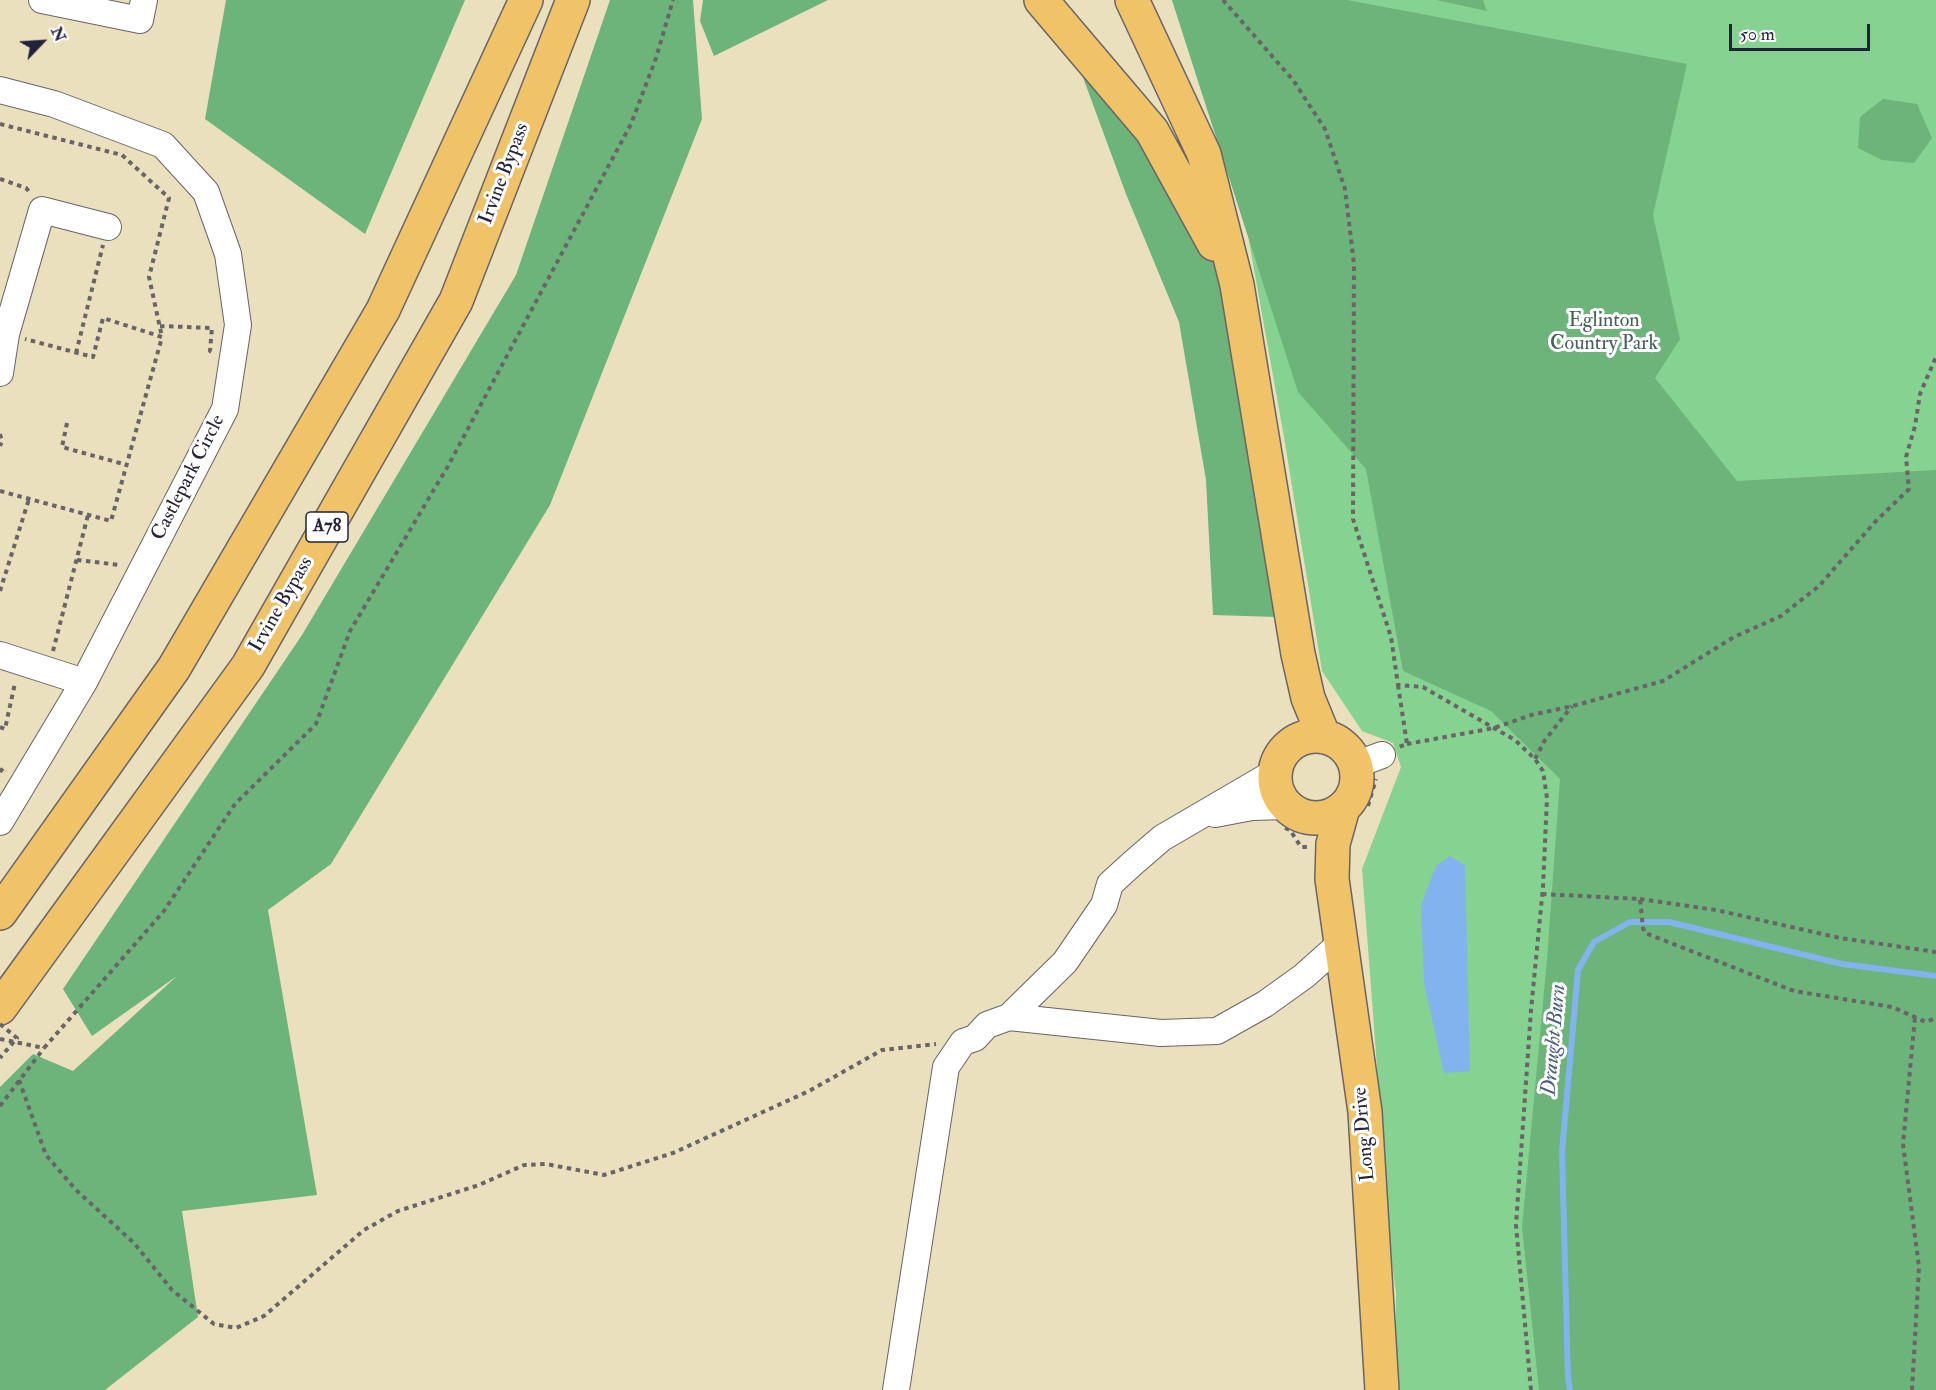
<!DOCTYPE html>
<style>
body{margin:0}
#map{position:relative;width:1936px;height:1390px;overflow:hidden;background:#ebe0bd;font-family:"IM FELL Double Pica",serif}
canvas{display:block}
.north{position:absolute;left:12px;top:12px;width:60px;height:60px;-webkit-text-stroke:4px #fff;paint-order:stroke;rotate:65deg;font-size:16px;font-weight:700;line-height:24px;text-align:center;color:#22223b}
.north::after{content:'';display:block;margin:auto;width:21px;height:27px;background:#22223b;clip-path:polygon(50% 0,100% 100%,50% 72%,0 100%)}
.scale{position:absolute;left:1729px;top:24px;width:141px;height:27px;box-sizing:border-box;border:3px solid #22223b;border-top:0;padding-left:8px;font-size:18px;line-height:21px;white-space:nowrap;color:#22223b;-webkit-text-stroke:4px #fff;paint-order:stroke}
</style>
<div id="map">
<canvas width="1936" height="1390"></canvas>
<div class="north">N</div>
<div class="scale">50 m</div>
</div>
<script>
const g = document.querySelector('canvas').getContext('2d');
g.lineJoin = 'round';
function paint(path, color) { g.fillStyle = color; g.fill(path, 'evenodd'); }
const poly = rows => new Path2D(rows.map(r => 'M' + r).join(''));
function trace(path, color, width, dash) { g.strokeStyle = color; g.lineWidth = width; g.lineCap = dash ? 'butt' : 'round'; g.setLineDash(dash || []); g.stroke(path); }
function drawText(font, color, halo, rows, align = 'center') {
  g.font = font + ' "IM FELL Double Pica",serif'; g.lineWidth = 6; g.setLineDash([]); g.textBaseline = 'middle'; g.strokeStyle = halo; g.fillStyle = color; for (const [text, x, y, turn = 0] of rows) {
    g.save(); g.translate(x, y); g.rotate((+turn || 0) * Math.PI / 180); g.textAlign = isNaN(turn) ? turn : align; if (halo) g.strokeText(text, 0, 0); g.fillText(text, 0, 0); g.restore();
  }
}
paint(poly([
 [1172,0,1936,0,1936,1390,1395,1390,1396,1293,1392,1264,1362,869,1401,767,1393,743,1362,731,1322,671,1284,437,1248,236]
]), '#86d290');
paint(poly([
 [226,0,465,0,365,234,205,119],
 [610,0,693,0,702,119,550,505,331,864,268,910,317,1195,182,1211,198,1317,105,1390,0,1390,0,1087,33,1054,73,1071,177,976,92,1036,63,989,302,635,516,275],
 [703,0,828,0,714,56,700,21],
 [1172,0,1347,0,1687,64,1653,215,1680,339,1655,378,1737,481,1936,470,1936,1390,1539,1390,1522,1227,1547,960,1560,779,1491,711,1403,671,1366,469,1298,392],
 [1436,0,1483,0,1487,11],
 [1081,72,1102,72,1207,231,1245,332,1277,617,1213,615,1206,480,1179,322,1126,194],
 [1883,99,1917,104,1932,138,1914,163,1882,160,1858,148,1860,117]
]), '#6cb47a');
paint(poly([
 [1450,856,1465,865,1470,1071,1444,1073,1424,983,1421,905,1436,866]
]), '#82b3ee');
trace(poly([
 [1570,1390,1568,1377,1562,1152,1578,970,1594,942,1630,922,1669,922,1842,964,1936,976]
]), '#82b3ee', 6);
const minor = poly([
 [42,0,140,20,144,0],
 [0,90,54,104,163,145,206,192,228,254,238,325,225,409,84,682,0,822],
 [0,373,6,334,42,210,108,227],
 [0,655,84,682],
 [1355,765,1382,755],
 [1215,814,1252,807,1287,806],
 [1009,1017,1161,1033,1217,1031,1265,1004,1304,976,1341,943],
 [896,1390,946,1067,963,1042,975,1038,987,1025,1009,1017,1065,962,1104,905,1110,884,1133,863,1162,838,1275,772]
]);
const major = poly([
 [1041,0,1152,131,1214,244],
 [1132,0,1204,154,1237,285,1298,654,1308,698,1324,737],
 '1275 777a41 41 0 1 1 82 0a41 41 0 1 1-82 0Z',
 [1343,808,1333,844,1332,879,1365,1112,1382,1390]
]);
const highway = poly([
 [0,913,174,668,383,310,526,0],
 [0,1008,248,666,456,301,573,0]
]);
trace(minor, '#686468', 28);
trace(major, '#686468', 36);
trace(highway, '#686468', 36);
trace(poly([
 [1223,0,1293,80,1325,129,1345,189,1354,264,1353,519,1391,637,1398,685,1423,687,1494,728,1515,740,1535,759,1543,771,1547,798,1543,887,1531,1010,1516,1225,1531,1390],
 [0,124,122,155,169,198,149,277,162,337],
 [0,179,26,188,31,194],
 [160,326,212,328,210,351,212,352],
 [76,353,103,245],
 [67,423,62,447,127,465],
 [0,434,2,441,0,446],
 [0,491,111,521,162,337,103,318,93,357,25,339],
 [77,560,120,565],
 [0,591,29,499],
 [53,651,88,515],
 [1398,685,1407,744,1399,747],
 [0,727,5,729,15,683],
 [1407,744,1494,728,1531,715,1573,706,1663,681,1734,637,1781,616,1819,586,1874,523,1909,489,1906,457,1915,426,1920,394,1936,357],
 [1535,759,1545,740,1572,706],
 [0,772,3,768,6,771],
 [1368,806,1376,779],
 [1285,828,1290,830,1301,847,1310,847],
 [1542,894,1640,899,1643,928,1645,933,1794,991,1892,1007,1926,1022,1936,1018],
 [1640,899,1716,910,1840,938,1936,952],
 [0,1039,44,1048,164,911,235,804,316,724,350,631,448,466,631,124,656,58,673,0],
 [19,1080,46,1155,76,1190,134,1243,172,1290,214,1324,236,1328,264,1316,364,1230,398,1211,479,1185,524,1165,546,1164,604,1175,673,1153,809,1091,882,1050,936,1044],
 [0,1106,44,1048],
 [1912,1390,1919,1267,1903,1144,1915,1017]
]), '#686468', 4, [4.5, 4.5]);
trace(minor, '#fff', 26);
trace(major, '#f1c369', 33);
trace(highway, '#f1c369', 33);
trace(poly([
 [0,1024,17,1038,0,1058]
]), '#686468', 4, [4.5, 4.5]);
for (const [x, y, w] of [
 [327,527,42]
]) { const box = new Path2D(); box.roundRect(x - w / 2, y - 15, w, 30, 4.5); g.fillStyle = '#fff'; g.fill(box); trace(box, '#22223b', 1.5); }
drawText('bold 18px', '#22223b', null, [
 ["A78",327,527]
]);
drawText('20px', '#22223b', '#fff', [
 ["Irvine Bypass",505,174,-69],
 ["Castlepark Circle",189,478,-63],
 ["Irvine Bypass",282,605,-60],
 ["Long Drive",1365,1134,-95]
]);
drawText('20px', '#456059', '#fff', [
 ["Eglinton",1604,322],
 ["Country Park",1604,345]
]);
drawText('italic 21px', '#485c83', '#fff', [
 ["Draught Burn",1555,1040,-85]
]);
</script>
